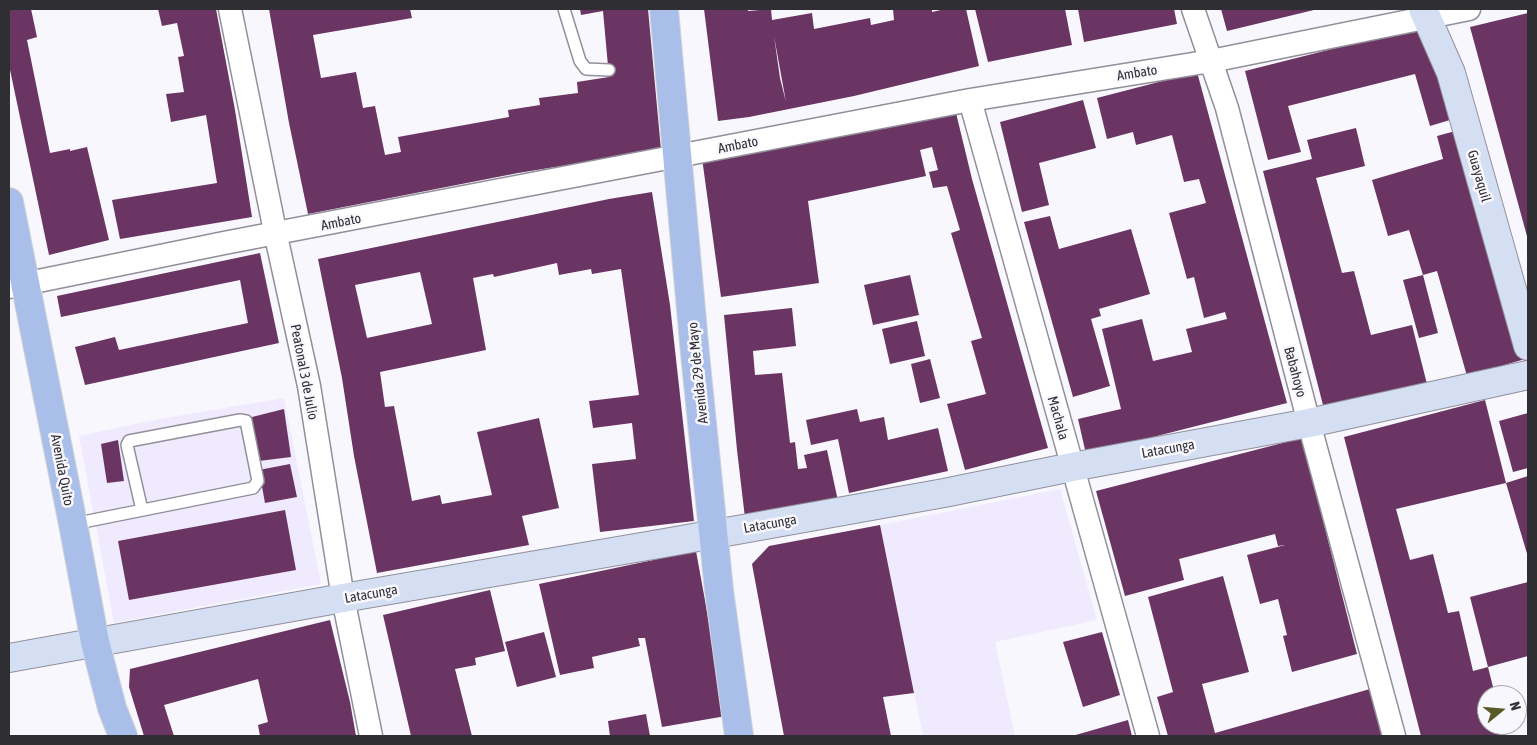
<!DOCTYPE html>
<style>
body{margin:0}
#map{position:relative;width:1537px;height:745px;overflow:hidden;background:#f9f7fe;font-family:"Asap Condensed",sans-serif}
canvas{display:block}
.frame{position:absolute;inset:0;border:10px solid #2f2e32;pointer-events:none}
.north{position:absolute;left:1477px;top:685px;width:50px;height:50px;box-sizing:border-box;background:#f9f7fe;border:1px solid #a8a7ac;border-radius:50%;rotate:73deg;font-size:14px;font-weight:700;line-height:20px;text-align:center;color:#2f2e32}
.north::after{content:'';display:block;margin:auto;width:18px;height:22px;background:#595a27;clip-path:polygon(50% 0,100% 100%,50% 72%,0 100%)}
</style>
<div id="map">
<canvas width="1537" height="745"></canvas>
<div class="frame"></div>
<div class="north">N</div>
</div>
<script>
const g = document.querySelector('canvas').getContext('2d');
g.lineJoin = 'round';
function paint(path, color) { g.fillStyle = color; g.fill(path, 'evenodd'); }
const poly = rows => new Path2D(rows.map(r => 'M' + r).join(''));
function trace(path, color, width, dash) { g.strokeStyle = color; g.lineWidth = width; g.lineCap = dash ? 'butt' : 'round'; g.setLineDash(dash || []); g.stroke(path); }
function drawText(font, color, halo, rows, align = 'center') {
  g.font = font + ' "Asap Condensed",sans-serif'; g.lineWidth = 5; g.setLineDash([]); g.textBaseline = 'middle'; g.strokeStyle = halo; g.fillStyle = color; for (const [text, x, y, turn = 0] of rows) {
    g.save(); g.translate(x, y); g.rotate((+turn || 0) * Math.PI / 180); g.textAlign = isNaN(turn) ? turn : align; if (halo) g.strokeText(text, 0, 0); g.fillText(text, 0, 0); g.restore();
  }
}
paint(poly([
 [284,398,321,584,114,623,79,436,154,420],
 [1060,489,1097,620,995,642,1015,736,923,736,880,525]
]), '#efeafd');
paint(poly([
 [9,9,31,9,37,37,27,40,50,153,70,149,70,151,87,147,109,240,49,255,9,65],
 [158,9,216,9,235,110,252,217,120,239,112,200,217,183,206,115,171,122,166,94,184,92,178,57,184,56,177,23,162,26],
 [269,9,410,9,412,18,313,35,321,78,356,72,363,108,375,106,385,155,401,152,398,137,509,117,508,110,540,105,539,98,578,93,577,82,609,77,603,11,581,15,580,9,648,9,661,150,518,173,308,214,289,123],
 [704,9,748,9,748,11,771,9,772,20,812,13,814,29,870,18,871,25,894,20,893,9,932,9,932,12,945,9,966,9,979,66,854,96,749,117,718,121],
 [774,36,786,102,780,78],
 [975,9,1065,9,1072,45,988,62],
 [1078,9,1174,9,1177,24,1084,42],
 [1221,9,1318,9,1227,31],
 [1528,13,1528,240,1470,27],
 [1423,26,1450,120,1430,126,1415,74,1288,106,1301,152,1268,160,1245,71],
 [1197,72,1287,403,1086,454,1078,419,1121,409,1102,329,1142,319,1153,361,1192,352,1186,329,1227,319,1225,312,1204,318,1194,277,1187,279,1169,213,1206,203,1199,179,1184,182,1172,135,1136,145,1133,132,1107,139,1097,98],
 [1083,100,1096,148,1039,163,1049,205,1022,212,1000,122],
 [956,113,972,179,1048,448,965,470,947,404,986,394,971,341,982,338,951,233,960,230,947,186,933,188,929,172,938,170,932,147,920,150,926,176,808,201,819,283,721,297,702,158,800,144],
 [1356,128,1365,166,1316,178,1342,273,1354,271,1371,335,1412,325,1427,384,1324,409,1263,171,1312,159,1307,140],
 [1459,130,1525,359,1467,376,1437,271,1423,275,1409,230,1388,236,1372,180,1443,159,1437,136],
 [652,192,670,305,694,521,600,532,592,464,636,459,632,423,593,428,589,401,639,395,621,269,592,274,591,269,559,275,557,263,494,277,493,274,473,278,486,350,380,372,385,407,394,406,412,501,440,495,442,504,492,495,477,432,539,418,559,508,522,516,529,545,377,573,354,456,342,378,318,259,609,199],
 [420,272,432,324,367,338,355,285],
 [1050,216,1059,249,1131,229,1150,294,1099,309,1101,316,1091,319,1110,386,1073,397,1024,222],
 [260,253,279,343,85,385,75,347,115,337,119,350,248,323,240,280,61,317,57,296],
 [910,275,919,315,873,325,864,285],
 [1423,275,1438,333,1419,338,1403,280],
 [792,308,796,346,753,351,755,375,782,373,790,443,795,442,798,469,807,468,804,455,827,450,838,501,745,518,737,450,724,315],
 [917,321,925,356,890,364,882,329],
 [930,359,940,398,920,403,911,364],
 [1485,400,1506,483,1396,509,1410,560,1433,554,1448,613,1459,611,1473,671,1488,667,1495,695,1487,695,1487,725,1503,725,1506,736,1421,736,1344,437],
 [284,409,291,457,259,461,252,417],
 [857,409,860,422,884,417,888,440,938,428,948,471,849,493,838,439,811,445,806,420],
 [1528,413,1528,468,1513,472,1499,421],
 [1302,438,1357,654,1292,672,1283,636,1287,635,1278,599,1260,604,1247,555,1285,545,1278,546,1275,534,1179,559,1184,580,1125,596,1096,491],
 [118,440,124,481,107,483,101,444],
 [290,464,297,497,265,503,259,470],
 [1528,476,1528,557,1506,483],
 [285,510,296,570,129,600,118,541],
 [880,525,914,693,883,697,891,736,784,736,752,564,769,546],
 [696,551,726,716,662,727,645,638,638,638,640,646,592,657,594,668,560,675,539,584],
 [1223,576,1249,672,1202,684,1215,733,1370,689,1383,736,1168,736,1157,697,1173,692,1148,597],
 [1528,582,1528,656,1488,667,1470,597],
 [490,590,505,651,475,658,476,665,455,669,472,736,411,736,383,615],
 [330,620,350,702,356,736,260,736,258,725,268,722,258,679,164,705,174,736,144,736,129,687,130,669],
 [544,632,556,677,517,687,505,642],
 [1102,632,1120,695,1083,707,1063,642],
 [646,714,650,736,610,736,608,721],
 [1128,720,1132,736,1072,736]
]), '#6a3563');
const lane = poly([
 [564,9,580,61,586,69,609,70],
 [73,524,253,488,258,481,246,421,240,420,129,441,127,445,142,510]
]);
const street = poly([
 [230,9,276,236,309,386,343,598,371,736],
 [1193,9,1227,108,1309,423,1394,736],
 [970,100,1148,736],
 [9,287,224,243,970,100,1211,61,1469,9]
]);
const secondary = poly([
 [1423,9,1451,73,1528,346],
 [9,658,343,598,659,544,944,493,1072,467,1309,423,1528,375]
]);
const primary = poly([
 [664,9,695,354,719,590,739,736],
 [9,202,73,524,95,642,112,708,123,736]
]);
trace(lane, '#928f9a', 14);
trace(street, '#928f9a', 25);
trace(secondary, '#928f9a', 30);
trace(primary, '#d5d5d6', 30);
trace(lane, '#fff', 11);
trace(street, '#fff', 22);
trace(secondary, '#d4dff4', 28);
trace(primary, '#a9bfea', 28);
drawText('14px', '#2f2e32', '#f9f7fe', [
 ["Ambato",1137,73,-9],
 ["Ambato",738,145,-11],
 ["Guayaquil",1479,176,74],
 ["Ambato",341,222,-11],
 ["Peatonal 3 de Julio",304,372,79],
 ["Babahoyo",1295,372,75],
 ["Avenida 29 de Mayo",698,373,-96],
 ["Machala",1058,418,74],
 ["Latacunga",1168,449,-10],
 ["Avenida Quito",62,470,79],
 ["Latacunga",770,524,-10],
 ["Latacunga",371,594,-10]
]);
</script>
